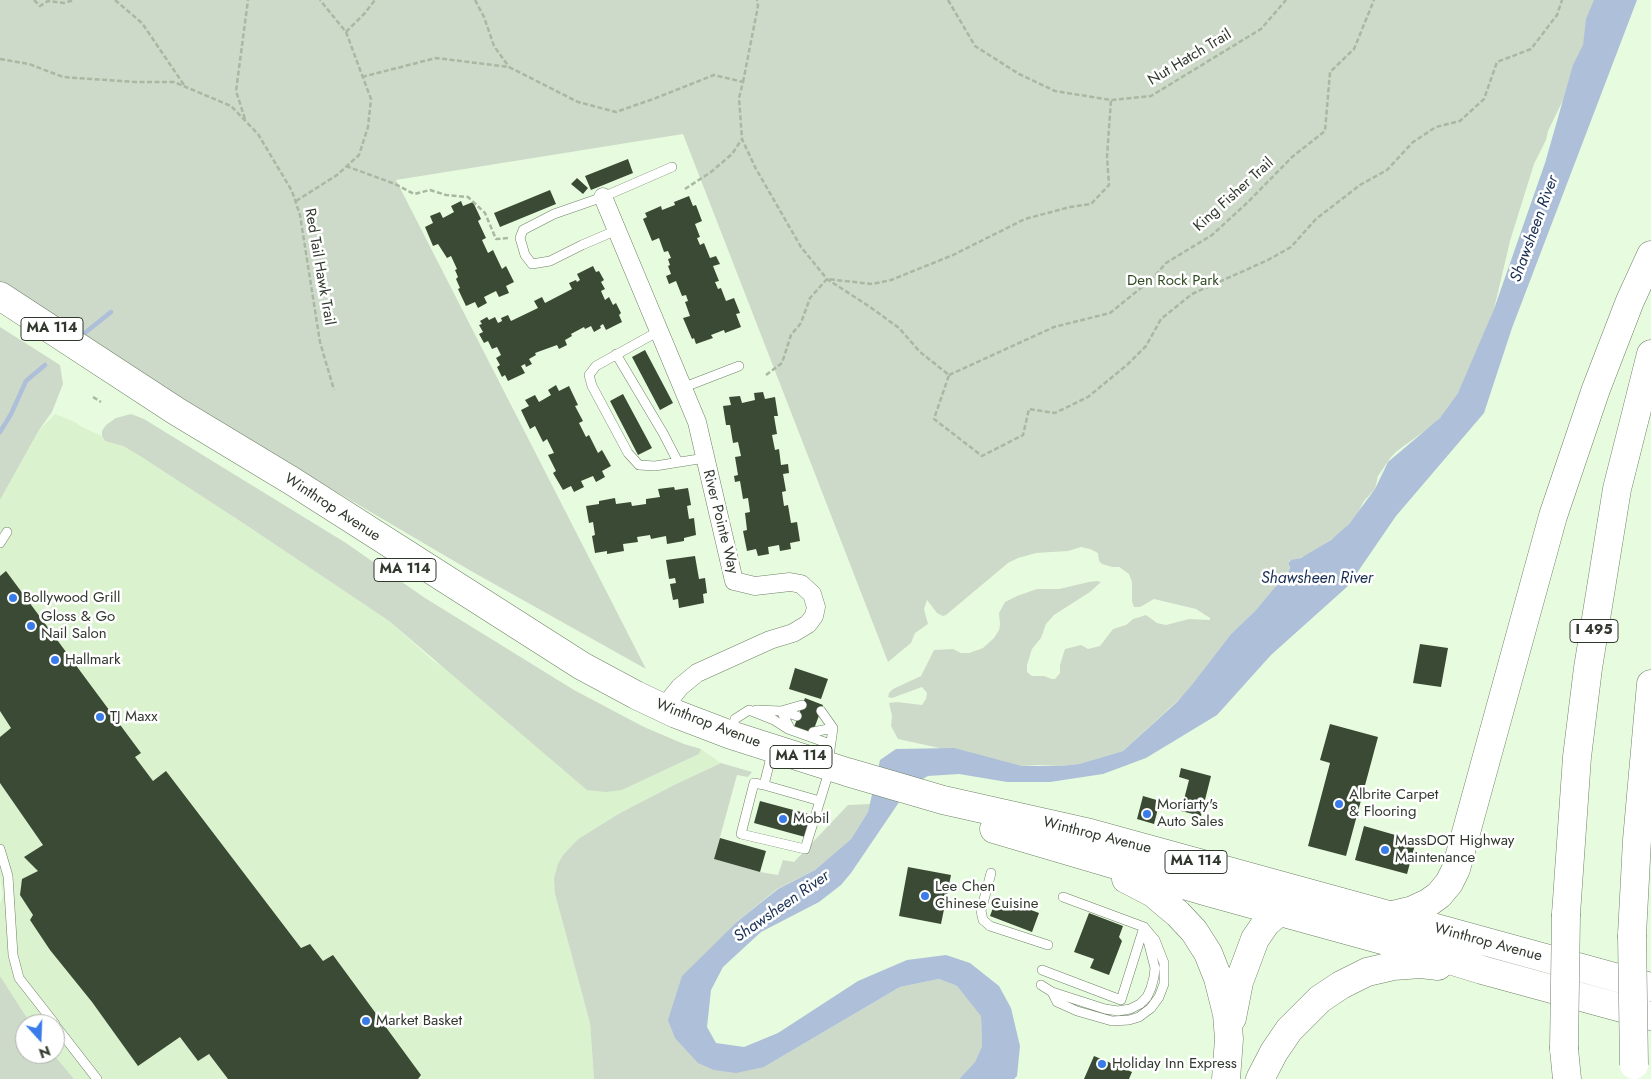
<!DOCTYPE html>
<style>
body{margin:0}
#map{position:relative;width:1651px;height:1079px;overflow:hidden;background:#e7fcde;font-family:Jost,sans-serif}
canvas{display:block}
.north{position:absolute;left:15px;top:1014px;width:50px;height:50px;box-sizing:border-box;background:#fff;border:1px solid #adb0ab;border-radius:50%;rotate:160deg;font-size:14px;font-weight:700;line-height:20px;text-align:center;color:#31392e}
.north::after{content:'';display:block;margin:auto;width:18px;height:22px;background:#387be9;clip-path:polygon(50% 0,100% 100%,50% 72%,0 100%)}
</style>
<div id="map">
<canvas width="1651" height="1079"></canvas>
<div class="north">N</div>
</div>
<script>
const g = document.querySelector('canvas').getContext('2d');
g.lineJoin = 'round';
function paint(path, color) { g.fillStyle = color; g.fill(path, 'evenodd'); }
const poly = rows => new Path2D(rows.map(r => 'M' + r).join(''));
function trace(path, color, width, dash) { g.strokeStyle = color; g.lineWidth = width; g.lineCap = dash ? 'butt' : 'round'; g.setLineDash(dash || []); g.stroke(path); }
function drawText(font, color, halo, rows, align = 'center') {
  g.font = font + ' Jost,sans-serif'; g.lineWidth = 5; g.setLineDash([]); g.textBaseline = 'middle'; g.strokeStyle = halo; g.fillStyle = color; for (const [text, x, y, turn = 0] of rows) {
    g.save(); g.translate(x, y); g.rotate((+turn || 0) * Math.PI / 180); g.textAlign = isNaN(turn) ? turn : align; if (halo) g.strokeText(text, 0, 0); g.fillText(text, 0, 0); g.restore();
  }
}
paint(poly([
 [55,414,77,423,78,425,102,436,105,441,123,446,140,456,243,523,389,621,431,659,622,790,699,754,701,749,721,763,674,785,620,813,578,839,563,855,555,894,590,1023,594,1079,74,1079,65,1069,53,1054,55,1054,55,1024,31,1024,0,976,0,904,3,895,0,875,0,500,39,430]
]), '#daf3ce');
paint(poly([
 [0,0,1596,0,1588,34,1564,98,1548,131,1546,140,1534,164,1510,241,1494,309,1462,387,1443,415,1433,425,1397,451,1391,457,1378,476,1375,489,1364,501,1357,514,1342,532,1307,556,1289,561,1288,563,1290,570,1287,576,1279,582,1256,610,1231,634,1186,693,1123,751,1079,764,1059,766,1038,765,1022,766,898,739,891,726,892,716,889,703,897,702,922,705,926,699,927,693,922,687,892,698,888,697,889,693,893,689,921,676,934,650,953,649,961,653,969,653,983,648,994,638,999,630,1000,625,999,613,1005,602,1017,596,1037,589,1059,589,1089,582,1097,581,1101,582,1090,592,1054,615,1046,624,1041,638,1032,649,1027,665,1027,672,1032,676,1044,676,1052,679,1055,679,1060,673,1060,665,1065,649,1081,645,1088,649,1100,646,1113,629,1126,625,1133,619,1140,617,1146,615,1157,623,1166,625,1189,619,1210,620,1210,618,1196,609,1154,599,1140,607,1134,607,1132,601,1132,582,1129,574,1119,567,1112,567,1102,564,1099,561,1098,553,1090,549,1081,547,1068,551,1036,553,1018,558,1008,563,946,615,943,616,937,613,927,600,924,609,928,624,915,633,911,643,888,662,683,134,396,180,646,669,471,571,294,467,278,459,0,286],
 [0,327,60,365,63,384,52,412,39,430,0,500],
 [131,414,144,419,346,543,425,598,574,690,644,727,684,744,701,749,699,754,622,790,606,792,587,790,389,621,243,523,140,456,123,446,105,441,102,436,102,431,106,425,116,418],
 [721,763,752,772,748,777,737,775,714,859,760,872,778,875,783,860,794,862,848,805,870,804,868,812,851,839,815,870,777,889,738,921,675,1038,764,1067,900,987,939,979,957,986,981,1015,982,1046,975,1062,959,1079,594,1079,590,1023,555,894,554,878,558,864,563,855,578,839,620,813,674,785],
 [0,976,31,1024,25,1024,25,1054,53,1054,74,1079,0,1079]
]), '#cedac9');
paint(poly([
 [1594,0,1637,0,1512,328,1484,413,1396,516,1348,586,1271,655,1217,715,1146,758,1103,774,1050,782,1007,782,959,774,928,776,910,786,851,873,841,885,819,902,761,932,723,967,711,990,707,1027,716,1043,744,1047,778,1033,858,981,907,960,946,955,970,963,999,986,1011,1008,1020,1046,1017,1076,1014,1079,959,1079,975,1062,982,1046,981,1016,957,986,939,979,900,987,764,1067,736,1073,714,1070,698,1063,675,1038,668,1020,682,976,738,921,778,889,815,870,851,839,868,812,880,760,896,749,954,748,1022,766,1059,766,1079,764,1123,751,1177,702,1191,686,1231,634,1256,610,1279,582,1287,576,1290,568,1288,563,1291,560,1301,558,1331,540,1349,524,1375,489,1388,462,1440,418,1458,393,1494,309,1545,163,1573,65,1583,45,1586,19]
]), '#aebfd9');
trace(poly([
 [81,336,111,312],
 [0,432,11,414,26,381,45,365]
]), '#aebfd9', 4.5);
paint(poly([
 [628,159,633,173,591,190,585,176],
 [577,178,588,188,583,194,571,184],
 [550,190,556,204,500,227,494,213],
 [689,196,693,206,696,205,702,221,695,224,700,237,697,238,700,245,704,243,710,258,716,256,720,264,713,266,719,281,715,282,718,289,721,288,726,301,734,298,740,313,736,314,741,327,725,333,724,330,711,335,713,338,696,344,694,338,692,339,683,318,690,316,685,302,688,301,686,295,682,296,676,281,669,284,666,276,671,274,668,266,670,265,668,259,671,258,668,251,664,252,659,238,652,241,643,219,647,217,645,213,661,206,662,210,675,205,674,202],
 [461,201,463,206,473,202,481,219,478,221,486,238,482,240,488,253,493,250,502,269,506,266,514,282,506,286,509,293,499,297,496,291,484,297,487,303,478,308,475,302,466,306,458,289,460,288,456,279,458,277,455,270,457,269,451,256,447,258,438,244,433,246,425,227,433,223,430,216,440,212,443,218,454,212,451,206],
 [593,266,596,272,599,271,604,280,601,282,605,289,601,291,605,300,609,297,613,305,616,303,621,313,619,315,622,322,606,330,603,324,600,326,601,328,594,332,591,326,585,329,584,327,571,334,572,336,565,340,567,345,559,349,557,345,535,353,536,355,529,359,532,364,526,367,525,364,521,366,525,373,508,381,505,375,502,377,497,367,500,365,496,358,501,355,497,347,492,349,488,341,484,343,479,334,483,332,479,325,482,324,480,321,487,317,489,320,495,317,498,323,502,321,501,318,508,315,511,321,538,308,534,301,542,297,545,303,572,289,569,283,576,280,577,282,580,280,577,274],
 [645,350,673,403,660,410,632,357],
 [556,385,559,391,569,386,578,405,575,406,583,421,579,423,586,437,589,435,598,453,602,450,611,466,602,471,605,477,596,482,593,476,581,481,584,487,574,492,571,486,563,490,553,473,556,471,548,455,554,453,547,439,543,442,535,426,530,429,521,410,529,406,525,400,535,395,539,402,551,395,548,390],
 [763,392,765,399,775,397,778,416,774,416,777,434,772,435,775,450,779,449,781,465,788,464,789,473,783,474,786,491,782,492,784,506,788,505,791,523,797,522,800,541,790,543,791,549,780,551,779,545,768,547,769,554,758,556,756,549,747,551,743,531,747,530,745,513,750,512,748,498,743,499,740,481,735,482,734,476,738,475,735,457,741,456,738,442,733,443,730,425,726,425,723,406,731,405,729,397,740,396,742,403,755,400,754,393],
 [623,394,652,448,638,455,610,401],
 [674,487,675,490,688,488,691,505,687,506,689,519,694,518,696,535,684,538,684,541,667,544,666,536,651,539,650,535,637,537,638,542,623,544,624,551,607,554,607,551,595,553,592,536,595,535,593,522,589,523,586,506,599,504,599,501,615,498,616,504,631,502,632,506,646,504,646,499,660,497,658,489],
 [695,556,699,579,705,578,707,593,703,594,704,603,679,608,678,599,673,600,670,584,676,583,675,578,669,579,666,560],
 [6,571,141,753,135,757,153,781,166,771,301,948,310,944,323,961,333,955,421,1075,418,1079,228,1079,209,1054,198,1061,180,1037,138,1066,92,1002,50,950,30,920,33,915,20,895,22,879,38,871,24,857,43,845,0,783,0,737,11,728,0,711,0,576],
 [1420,644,1448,648,1441,687,1413,683],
 [795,668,828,679,821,699,789,689],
 [805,698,823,705,812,734,794,727],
 [1330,724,1378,737,1346,856,1308,846,1330,763,1320,760],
 [1181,768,1211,776,1201,816,1181,811,1189,780,1179,777],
 [1143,796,1160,801,1154,824,1137,819],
 [760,801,812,815,805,837,754,823],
 [1364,826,1416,841,1407,874,1355,860],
 [720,838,766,851,760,872,714,859],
 [908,867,951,875,941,924,899,916],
 [997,897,1039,913,1032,932,990,916],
 [1089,913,1123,926,1119,937,1122,941,1109,975,1090,968,1094,959,1074,952],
 [1094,1056,1132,1072,1129,1079,1084,1079]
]), '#3b4a34');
const lane = poly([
 [617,230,582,245,550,261,532,264,525,255,520,238,523,230,554,214,603,197,672,167],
 [659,331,596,366,589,375,592,386,628,453,639,465,655,466,705,458],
 [616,354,663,433,678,462],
 [682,388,739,366],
 [0,543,7,532],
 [756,710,781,711,791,730],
 [781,711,802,705],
 [782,711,797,716],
 [821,711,833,728,828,763],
 [813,732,833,728],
 [731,733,735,719,749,710,774,720,788,729,830,744],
 [770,761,764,785,754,783,741,834,805,849,827,778],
 [764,785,820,801],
 [0,849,8,876,13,955,19,978,55,1024],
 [991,873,981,911,983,920,990,926,1048,945],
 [1042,970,1121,1000,1144,927],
 [1041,985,1052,992,1105,1009,1118,1011,1130,1009,1140,1004,1147,997,1151,988,1154,977,1155,968,1145,929],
 [1052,992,1057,1002,1077,1011,1112,1021,1129,1020,1139,1017,1151,1008,1159,997,1164,984,1164,963,1155,940,1144,927,1063,897],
 [55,1025,97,1079]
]);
const street = poly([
 [603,197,697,422,734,581,755,586,790,582,801,584,812,594,816,607,814,616,808,624,793,633,770,640,697,673,680,687,663,708]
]);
const highway = poly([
 [0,296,176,411,292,481,582,666,636,695,676,714,731,735,847,772,943,800,1090,833,1651,987],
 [994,829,1208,892,1404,946,1482,970,1651,1016],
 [1126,879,1153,893,1178,914,1194,931,1208,953,1218,978,1227,1014,1229,1039,1226,1079],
 [1566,914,1577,757,1588,668,1617,489,1651,354],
 [1388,916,1413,910,1428,903,1439,895,1449,883,1456,869,1553,516,1596,389,1630,301,1651,255],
 [1632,935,1637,840,1651,684],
 [1232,1018,1239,982,1255,939,1266,923,1291,902],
 [1564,1049,1567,1079],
 [1260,1079,1274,1052,1289,1030,1320,999,1341,985,1367,972,1393,966,1421,964,1438,966]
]);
trace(lane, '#6f8167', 10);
trace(street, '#6f8167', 19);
trace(highway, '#6f8167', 29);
trace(poly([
 [34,0,40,6,48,1,64,3,74,0],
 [115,0,142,23,184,85],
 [475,0,484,17,494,46,509,67],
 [948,0,975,46,1019,74,1055,91,1111,100,1151,96,1261,29,1286,0],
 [346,32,365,13,375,0],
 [0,59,29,64,63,77,135,82,174,82,231,106,258,134,292,191,300,215,320,342,334,390],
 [362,77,436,58,509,67,578,102,616,112,656,98,714,75,743,82,739,98,742,139,756,169,801,247,827,279,870,307,899,328,920,352,949,375,934,419,982,456,1023,435,1029,409,1055,413,1088,397,1128,364,1146,346,1161,319,1192,294,1268,260,1291,247,1316,219,1360,185,1387,170,1413,142,1436,127,1460,121,1484,99,1497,62,1531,49,1557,15,1562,0],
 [743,82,758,6,757,0],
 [245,119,236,91,248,0],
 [346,166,395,184,414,194,430,190,446,195,468,197,485,213,496,239,509,238],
 [685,189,711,172,732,154,742,139],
 [296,201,337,175,359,155,368,127,371,99,346,32,320,0],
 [766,375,782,363,791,335,801,323,810,298,827,279,872,284,891,280,953,255,1025,219,1070,207,1091,204,1109,185,1107,157,1111,100],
 [949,375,1054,327,1110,313,1152,279,1166,263,1212,235,1248,202,1292,157,1325,131,1330,72,1354,49,1374,0],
 [93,397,101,402]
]), '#a8b8a1', 2.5, [5, 2.5]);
trace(lane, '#fff', 9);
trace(street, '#fff', 18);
trace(highway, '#fff', 28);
const highwayBridge = poly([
 [1632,935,1634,1065],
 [1564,1049,1566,914]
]);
trace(highwayBridge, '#6f8167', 29, []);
trace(highwayBridge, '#fff', 28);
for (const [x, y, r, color] of [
 [13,598,5,"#387be9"],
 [31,626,5,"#387be9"],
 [55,660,5,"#387be9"],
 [100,717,5,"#387be9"],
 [1339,804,5,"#387be9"],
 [1147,814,5,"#387be9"],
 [783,819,5,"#387be9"],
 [1385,850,5,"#387be9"],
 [925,896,5,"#387be9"],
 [366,1021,5,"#387be9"],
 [1102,1064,5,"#387be9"]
]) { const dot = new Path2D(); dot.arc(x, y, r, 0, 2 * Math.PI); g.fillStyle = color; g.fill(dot); trace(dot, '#fff', 2); }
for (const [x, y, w] of [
 [52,329,62],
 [405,570,62],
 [1594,631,48],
 [801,757,62],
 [1196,862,62]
]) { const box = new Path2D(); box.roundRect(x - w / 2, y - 11.5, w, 23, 4); g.fillStyle = '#fff'; g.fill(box); trace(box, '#31392e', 1); }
drawText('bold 14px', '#31392e', null, [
 ["MA 114",52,329],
 ["MA 114",405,570],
 ["I 495",1594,631],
 ["MA 114",801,757],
 ["MA 114",1196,862]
]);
drawText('15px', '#31392e', '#fff', [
 ["Nut Hatch Trail",1190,58,-31],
 ["King Fisher Trail",1234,195,-42],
 ["Red Tail Hawk Trail",319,267,80],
 ["Winthrop Avenue",332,508,33],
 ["River Pointe Way",720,522,76],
 ["Winthrop Avenue",708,724,21],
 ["Winthrop Avenue",1097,836,14],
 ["Winthrop Avenue",1488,943,15]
]);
drawText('15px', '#314c24', '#fff', [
 ["Den Rock Park",1173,281]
]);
drawText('15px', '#31392e', '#fff', [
 ["Bollywood Grill",23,598],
 ["Gloss & Go",41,617],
 ["Nail Salon",41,634],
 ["Hallmark",65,660],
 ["TJ Maxx",110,717],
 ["Albrite Carpet",1349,795],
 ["& Flooring",1349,812],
 ["Moriarty's",1157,805],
 ["Auto Sales",1157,822],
 ["Mobil",793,819],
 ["MassDOT Highway",1395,841],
 ["Maintenance",1395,858],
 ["Lee Chen",935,887],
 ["Chinese Cuisine",935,904],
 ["Market Basket",376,1021],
 ["Holiday Inn Express",1112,1064]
], 'left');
drawText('italic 16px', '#182e52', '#fff', [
 ["Shawsheen River",1535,229,-70],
 ["Shawsheen River",1317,579],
 ["Shawsheen River",782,907,-35]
]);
</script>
